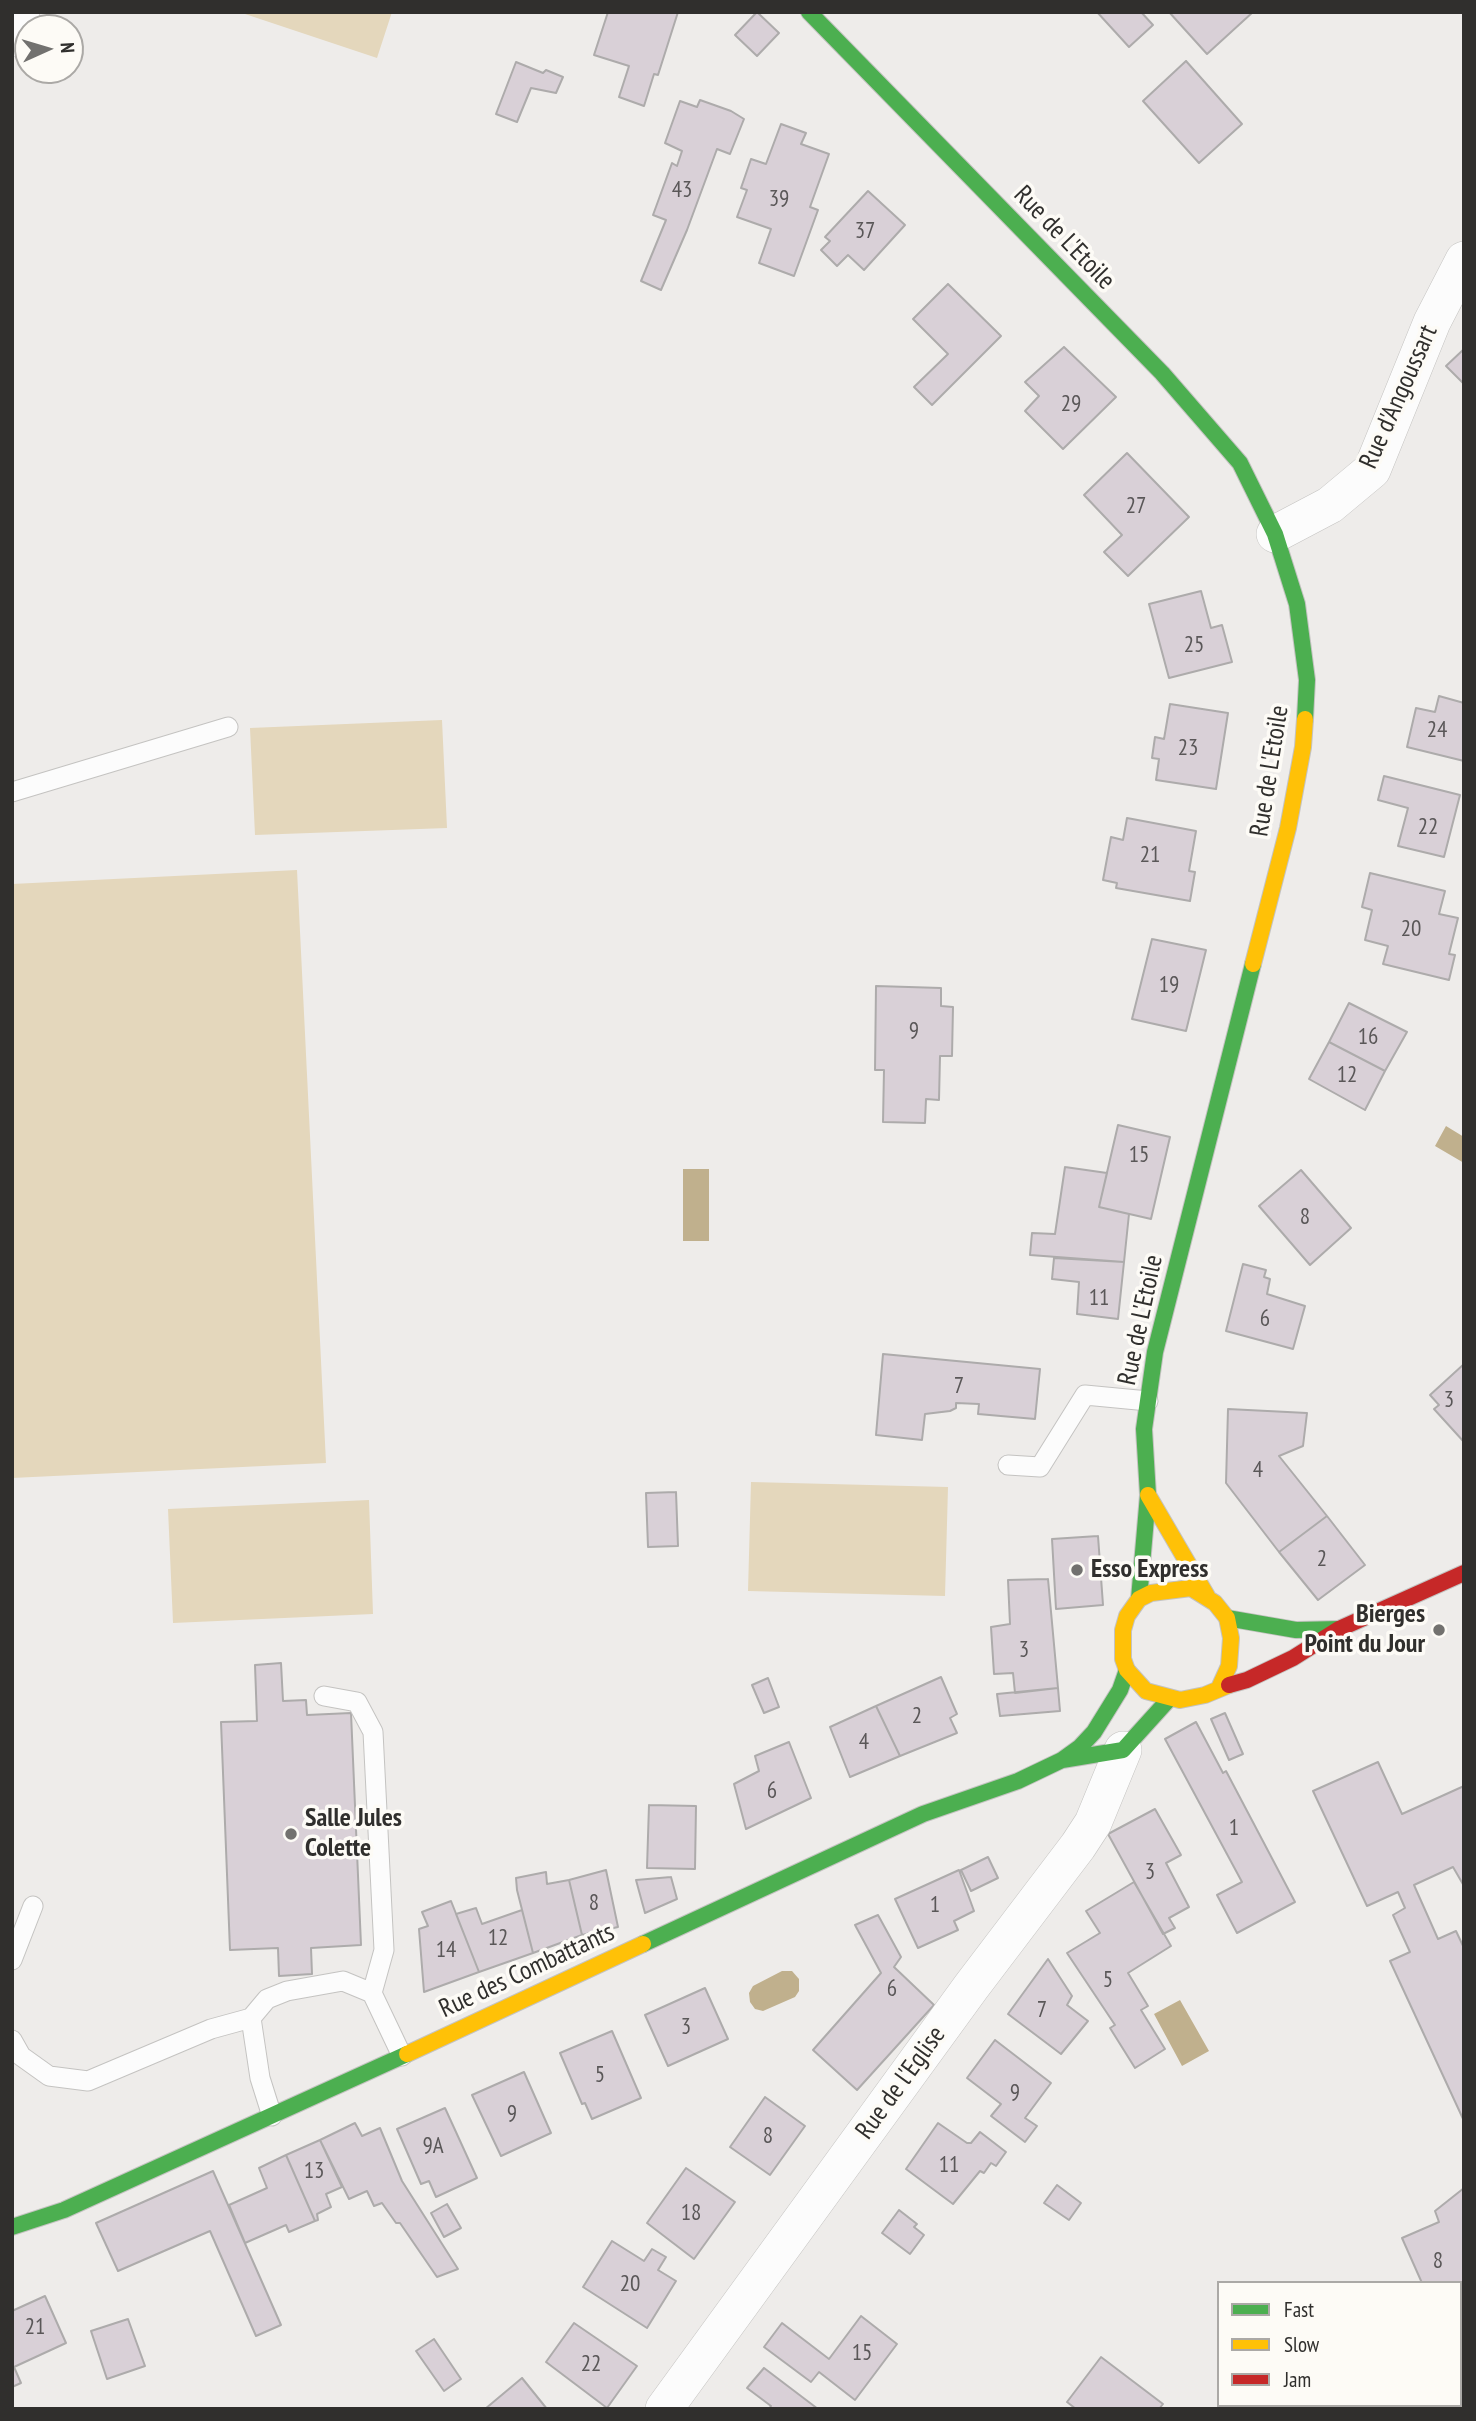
<!DOCTYPE html>
<style>
body{margin:0}
#map{position:relative;width:1476px;height:2421px;overflow:hidden;background:#eeecea;font-family:"PT Sans Narrow",sans-serif}
canvas{display:block}
.frame{position:absolute;inset:0;border:14px solid #302f2d;pointer-events:none}
.legend{position:absolute;left:1217px;top:2281px;width:245px;height:126px;box-sizing:border-box;background:#fdfbf6;border:2px solid #aba9a6;margin:0;padding:9px 12px;list-style:none;font-size:21px;color:#302f2d}
.legend li{display:flex;align-items:center;gap:14px;height:35px}
.legend b{width:35px;border:2px solid #aba9a6}
.north{position:absolute;left:14px;top:14px;width:70px;height:70px;box-sizing:border-box;background:#fdfbf6;border:2px solid #aba9a6;border-radius:50%;rotate:86deg;font-size:19px;font-weight:700;line-height:28px;text-align:center;color:#302f2d}
.north::after{content:'';display:block;margin:auto;width:24px;height:32px;background:#72716f;clip-path:polygon(50% 0,100% 100%,50% 72%,0 100%)}
</style>
<div id="map">
<canvas width="1476" height="2421"></canvas>
<div class="frame"></div>
<ul class="legend">
<li><b style="height:9px;background:#4caf50"></b>Fast</li>
<li><b style="height:9px;background:#ffc107"></b>Slow</li>
<li><b style="height:9px;background:#c62828"></b>Jam</li>
</ul>
<div class="north">N</div>
</div>
<script>
const g = document.querySelector('canvas').getContext('2d');
g.lineJoin = 'round';
function paint(path, color) { g.fillStyle = color; g.fill(path, 'evenodd'); }
const poly = rows => new Path2D(rows.map(r => 'M' + r).join(''));
function trace(path, color, width, dash) { g.strokeStyle = color; g.lineWidth = width; g.lineCap = dash ? 'butt' : 'round'; g.setLineDash(dash || []); g.stroke(path); }
function drawText(font, color, halo, rows, align = 'center') {
  g.font = font + ' "PT Sans Narrow",sans-serif'; g.lineWidth = 7; g.setLineDash([]); g.textBaseline = 'middle'; g.strokeStyle = halo; g.fillStyle = color; for (const [text, x, y, turn = 0] of rows) {
    g.save(); g.translate(x, y); g.rotate((+turn || 0) * Math.PI / 180); g.textAlign = isNaN(turn) ? turn : align; if (halo) g.strokeText(text, 0, 0); g.fillText(text, 0, 0); g.restore();
  }
}
paint(poly([
 [239,12,392,12,377,58],
 [442,720,447,828,255,835,250,728],
 [297,870,326,1463,12,1478,12,884],
 [751,1482,948,1487,945,1596,748,1591],
 [369,1500,373,1614,173,1623,168,1509]
]), '#e4d7bc');
paint(poly([
 [1446,1126,1464,1137,1464,1163,1435,1146],
 [683,1169,709,1169,709,1241,683,1241],
 [782,1971,792,1971,799,1979,799,1991,795,1997,763,2011,755,2009,750,2002,749,1993,753,1986],
 [1180,2000,1209,2051,1182,2066,1154,2014]
]), '#c0b08d');
const building = poly([
 [608,12,678,12,658,75,654,74,644,106,619,97,629,66,594,55,608,12],
 [757,12,779,33,757,56,735,35,757,12],
 [1097,12,1141,12,1153,25,1129,47,1097,12],
 [1169,12,1253,12,1207,54,1169,12],
 [1186,61,1242,124,1199,163,1143,101,1186,61],
 [516,62,543,73,546,70,563,77,556,93,531,88,517,122,496,114,516,62],
 [700,100,731,111,744,119,730,154,717,149,687,230,661,290,641,281,666,220,653,215,672,163,677,166,682,151,665,143,680,101,697,107,700,100],
 [781,124,806,133,801,144,829,154,810,207,818,210,794,276,759,263,771,229,737,217,747,190,741,188,751,159,766,164,781,124],
 [868,191,905,225,864,270,848,255,837,266,821,250,830,241,825,237,868,191],
 [948,284,1001,336,932,405,914,387,948,354,913,319,948,284],
 [1064,347,1116,397,1063,449,1025,411,1039,396,1025,382,1064,347],
 [1464,349,1464,384,1446,366,1464,349],
 [1127,453,1189,517,1128,576,1104,552,1122,535,1084,495,1127,453],
 [1201,591,1211,628,1222,625,1232,662,1169,678,1149,604,1201,591],
 [1439,696,1464,703,1464,761,1407,747,1416,708,1435,712,1439,696],
 [1170,704,1228,713,1216,789,1156,780,1159,759,1152,758,1155,737,1164,739,1170,704],
 [1384,776,1460,795,1444,857,1398,846,1408,808,1378,800,1384,776],
 [1127,818,1196,831,1189,871,1195,872,1190,901,1116,888,1117,883,1103,880,1111,837,1123,840,1127,818],
 [1370,873,1445,891,1439,914,1458,918,1449,954,1455,955,1449,980,1383,964,1388,946,1365,940,1372,910,1362,907,1370,873],
 [1152,939,1206,950,1186,1031,1132,1019,1152,939],
 [876,986,941,988,941,1006,953,1007,952,1056,940,1056,939,1100,926,1099,925,1123,883,1122,884,1070,875,1070,876,986],
 [1349,1003,1407,1032,1385,1071,1329,1042,1349,1003],
 [1329,1042,1385,1071,1365,1110,1309,1079,1329,1042],
 [1118,1125,1170,1137,1151,1219,1099,1207,1118,1125],
 [1065,1167,1107,1173,1099,1207,1129,1214,1124,1262,1030,1255,1032,1233,1055,1234,1065,1167],
 [1301,1170,1351,1228,1310,1265,1259,1206,1301,1170],
 [1054,1258,1124,1262,1118,1319,1077,1314,1079,1282,1052,1279,1054,1258],
 [1243,1264,1266,1270,1264,1277,1270,1279,1267,1294,1305,1306,1293,1349,1226,1331,1243,1264],
 [883,1354,1040,1369,1035,1419,978,1414,979,1404,956,1403,956,1408,950,1411,925,1414,922,1440,876,1435,883,1354],
 [1464,1364,1464,1442,1434,1409,1439,1405,1430,1395,1464,1364],
 [1228,1409,1307,1413,1303,1446,1279,1456,1327,1516,1279,1552,1226,1483,1228,1409],
 [676,1492,678,1546,648,1547,646,1493,676,1492],
 [1327,1516,1365,1565,1318,1600,1279,1552,1327,1516],
 [1098,1536,1103,1605,1056,1609,1052,1539,1098,1536],
 [1048,1579,1058,1688,1015,1693,1013,1673,994,1674,991,1627,1010,1624,1008,1580,1048,1579],
 [281,1663,283,1701,306,1700,307,1715,351,1713,361,1945,311,1948,312,1974,279,1976,278,1948,230,1950,221,1722,257,1721,255,1665,281,1663],
 [941,1677,957,1714,950,1718,957,1733,900,1756,876,1706,941,1677],
 [768,1678,779,1707,764,1713,752,1685,768,1678],
 [1058,1688,1060,1711,1000,1716,997,1694,1058,1688],
 [876,1706,900,1756,850,1777,830,1727,876,1706],
 [1225,1713,1243,1754,1229,1760,1211,1719,1225,1713],
 [1196,1722,1223,1773,1226,1771,1295,1902,1237,1933,1217,1895,1242,1882,1165,1739,1196,1722],
 [789,1742,811,1798,746,1829,734,1784,759,1771,755,1756,789,1742],
 [1378,1762,1402,1814,1464,1786,1464,1886,1453,1867,1414,1885,1438,1939,1456,1931,1464,1948,1464,2121,1390,1961,1410,1952,1393,1915,1405,1908,1398,1892,1367,1906,1313,1791,1378,1762],
 [649,1805,696,1806,695,1869,647,1868,649,1805],
 [1155,1809,1181,1855,1166,1863,1189,1907,1169,1918,1175,1928,1163,1934,1108,1834,1155,1809],
 [988,1857,998,1878,971,1891,961,1870,988,1857],
 [606,1870,618,1927,582,1935,569,1880,606,1870],
 [959,1870,974,1911,954,1921,958,1930,918,1948,895,1899,959,1870],
 [546,1872,547,1884,569,1880,582,1935,533,1953,517,1890,516,1878,546,1872],
 [671,1877,677,1899,645,1913,636,1880,671,1877],
 [1134,1882,1171,1946,1128,1973,1148,2006,1141,2010,1165,2049,1135,2068,1110,2028,1115,2025,1067,1953,1100,1933,1086,1911,1134,1882],
 [451,1901,479,1972,424,1992,419,1929,428,1926,422,1912,451,1901],
 [476,1908,482,1924,522,1910,533,1953,479,1972,456,1914,476,1908],
 [878,1915,901,1957,894,1967,934,2005,857,2090,813,2050,881,1973,855,1925,878,1915],
 [1048,1959,1072,1996,1067,2005,1088,2021,1061,2054,1008,2014,1048,1959],
 [705,1988,728,2039,668,2066,645,2015,705,1988],
 [612,2031,641,2098,592,2119,585,2103,582,2104,560,2053,612,2031],
 [995,2040,1051,2083,1025,2118,1037,2126,1025,2142,991,2116,1001,2104,967,2078,995,2040],
 [524,2072,551,2133,501,2156,472,2095,524,2072],
 [765,2097,805,2126,770,2175,730,2147,765,2097],
 [445,2108,477,2178,436,2197,429,2181,421,2184,397,2129,445,2108],
 [355,2123,362,2136,380,2128,402,2181,458,2269,437,2277,400,2223,396,2223,382,2203,374,2206,367,2191,349,2199,320,2140,355,2123],
 [938,2123,967,2143,971,2143,980,2132,1006,2152,996,2166,991,2163,984,2173,980,2171,953,2204,906,2169,938,2123],
 [320,2140,342,2187,326,2194,331,2207,317,2214,318,2220,315,2221,286,2155,320,2140],
 [286,2155,315,2221,289,2232,286,2225,245,2243,229,2205,267,2188,259,2168,286,2155],
 [686,2168,735,2202,694,2259,647,2223,686,2168],
 [213,2171,281,2325,256,2336,210,2231,118,2271,96,2223,213,2171],
 [1057,2185,1081,2203,1069,2220,1044,2203,1057,2185],
 [1464,2188,1464,2377,1460,2369,1460,2283,1422,2283,1402,2238,1439,2222,1435,2211,1464,2188],
 [447,2204,461,2228,444,2237,431,2213,447,2204],
 [899,2210,917,2224,914,2227,924,2235,910,2254,882,2233,899,2210],
 [612,2241,644,2261,652,2249,666,2257,658,2270,676,2281,647,2328,583,2287,612,2241],
 [45,2296,66,2343,14,2367,21,2383,12,2387,12,2311,45,2296],
 [861,2316,897,2344,855,2400,819,2372,811,2382,764,2347,782,2323,829,2359,861,2316],
 [128,2319,145,2366,107,2379,91,2331,128,2319],
 [574,2323,637,2366,607,2408,546,2362,574,2323],
 [434,2339,461,2379,444,2391,416,2351,434,2339],
 [1101,2357,1163,2404,1159,2409,1076,2409,1067,2402,1101,2357],
 [764,2368,818,2409,769,2409,771,2406,747,2388,764,2368],
 [522,2378,547,2409,485,2409,522,2378]
]);
paint(building, '#d9d0d7');
trace(building, '#adabab', 2);
const lane = poly([
 [12,792,228,727],
 [1008,1465,1040,1467,1085,1395,1148,1401],
 [324,1696,357,1702,373,1732,384,1950,372,1993],
 [12,1960,33,1906],
 [12,2040,21,2056,49,2076,88,2081,211,2029,251,2018],
 [272,2116,260,2078,251,2018,267,1999,287,1991,343,1981,372,1993,402,2056]
]);
const street = poly([
 [12,38,21,12],
 [1275,534,1330,505,1372,470,1432,322,1464,260],
 [664,2409,971,1987,1078,1846,1093,1823,1123,1750]
]);
const fast = poly([
 [809,12,1162,373,1240,463,1275,534,1297,604,1307,680,1305,719],
 [1139,1599,1148,1495,1144,1429,1155,1352,1253,964],
 [1227,1618,1296,1630,1339,1629],
 [1062,1760,1123,1750,1170,1698],
 [643,1944,923,1814,1018,1781,1062,1760,1080,1747,1094,1732,1120,1690,1127,1670],
 [12,2227,64,2210,407,2054]
]);
const slow = poly([
 [1253,964,1288,828,1303,747,1305,719],
 [1148,1495,1207,1596],
 [1219,1688,1229,1666,1231,1638,1227,1618,1215,1603,1191,1588,1151,1593,1139,1599,1127,1616,1123,1630,1123,1659,1127,1670,1146,1691,1180,1700,1205,1695,1229,1685],
 [407,2054,643,1944]
]);
const jam = poly([
 [1229,1685,1247,1680,1293,1658,1339,1629,1464,1573]
]);
trace(lane, '#c4c3c1', 21);
trace(street, '#c4c3c1', 38);
trace(fast, '#c4c3c1', 18);
trace(slow, '#c4c3c1', 18);
trace(jam, '#c4c3c1', 18);
trace(lane, '#fcfcfc', 19);
trace(street, '#fcfcfc', 37);
trace(fast, '#4caf50', 16);
trace(slow, '#ffc107', 16);
trace(jam, '#c62828', 16);
for (const [x, y, r, color] of [
 [1077,1570,7,"#72716f"],
 [1439,1630,7,"#72716f"],
 [291,1834,7,"#72716f"]
]) { const dot = new Path2D(); dot.arc(x, y, r, 0, 2 * Math.PI); g.fillStyle = color; g.fill(dot); trace(dot, '#fdfbf6', 2.5); }
drawText('23px', '#5a5758', null, [
 ["43",682,190],
 ["39",779,199],
 ["37",865,231],
 ["29",1071,404],
 ["27",1136,506],
 ["25",1194,645],
 ["24",1437,730],
 ["23",1188,748],
 ["22",1428,827],
 ["21",1150,855],
 ["20",1411,929],
 ["19",1169,985],
 ["9",914,1031],
 ["16",1368,1037],
 ["12",1347,1075],
 ["15",1139,1155],
 ["8",1305,1217],
 ["11",1099,1298],
 ["6",1265,1319],
 ["7",959,1386],
 ["3",1449,1400],
 ["4",1258,1470],
 ["2",1322,1559],
 ["3",1024,1650],
 ["2",917,1716],
 ["4",864,1742],
 ["6",772,1791],
 ["1",1234,1828],
 ["3",1150,1872],
 ["8",594,1903],
 ["1",935,1905],
 ["12",498,1938],
 ["14",446,1950],
 ["5",1108,1980],
 ["6",892,1989],
 ["7",1042,2010],
 ["3",686,2027],
 ["5",600,2075],
 ["9",1015,2093],
 ["9",512,2114],
 ["8",768,2136],
 ["9A",433,2146],
 ["11",949,2165],
 ["13",314,2171],
 ["18",691,2213],
 ["8",1438,2261],
 ["20",630,2284],
 ["21",35,2327],
 ["15",862,2353],
 ["22",591,2364]
]);
drawText('26px', '#302f2d', '#fdfbf6', [
 ["Rue de L'Etoile",1064,238,46],
 ["Rue d'Angoussart",1399,397,-66],
 ["Rue de L'Etoile",1270,771,-81],
 ["Rue de L'Etoile",1141,1320,-78],
 ["Rue des Combattants",527,1971,-25],
 ["Rue de l'Eglise",901,2083,-54]
]);
drawText('bold 26px', '#302f2d', '#fdfbf6', [
 ["Esso Express",1091,1570],
 ["Bierges",1425,1615,"right"],
 ["Point du Jour",1425,1645,"right"],
 ["Salle Jules",305,1819],
 ["Colette",305,1849]
], 'left');
</script>
